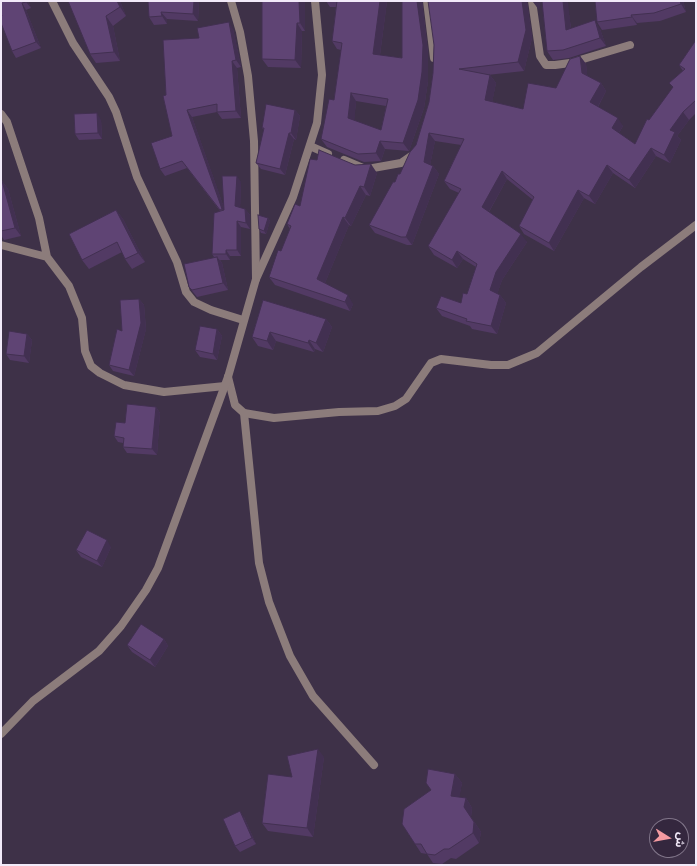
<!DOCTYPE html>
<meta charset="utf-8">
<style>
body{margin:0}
#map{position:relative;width:697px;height:866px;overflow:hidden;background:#3e3148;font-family:Overpass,"Noto Sans Arabic",sans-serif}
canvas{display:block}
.frame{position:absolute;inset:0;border:2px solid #f2eaf9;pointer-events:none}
.north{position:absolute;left:649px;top:818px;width:40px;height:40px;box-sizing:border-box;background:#34273e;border:1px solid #807589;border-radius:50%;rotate:101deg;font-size:11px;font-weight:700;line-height:16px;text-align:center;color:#f2eaf9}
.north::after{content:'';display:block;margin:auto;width:14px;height:18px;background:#f49aa1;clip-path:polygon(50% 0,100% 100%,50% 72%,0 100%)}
</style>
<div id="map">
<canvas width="697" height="866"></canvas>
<div class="frame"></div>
<div class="north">ش</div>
</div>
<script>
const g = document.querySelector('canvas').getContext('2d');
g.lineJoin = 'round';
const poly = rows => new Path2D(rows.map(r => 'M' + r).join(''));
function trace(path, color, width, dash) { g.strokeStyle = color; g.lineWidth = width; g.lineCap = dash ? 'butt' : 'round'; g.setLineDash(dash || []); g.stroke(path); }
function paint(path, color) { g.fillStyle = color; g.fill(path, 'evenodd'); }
trace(poly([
 [244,413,259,563,269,602,290,656,313,696,374,765]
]), '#8c7c7b', 8);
trace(poly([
 [52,1,73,43,109,97,116,112,137,177,177,262,186,292,194,302,211,310,243,320],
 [231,1,240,32,248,76,254,141,256,279],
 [427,1,434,58],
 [532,1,540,56,546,65,555,65,570,63,630,45],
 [1,114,7,122,39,218,47,257],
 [310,146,328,154],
 [344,160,363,168,373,168,401,163,414,154],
 [1,245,47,257,69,286,82,318,85,351,91,366,100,373,124,385,164,392,225,386],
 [228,377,235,405,244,413,274,418,339,412,378,411,395,406,406,399,431,363,441,359,491,365,508,365,537,353,641,267,696,225]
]), '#8c7c7b', 8);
trace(poly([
 [1,734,33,701,99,651,121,626,146,590,158,568,228,377,256,279,293,197,317,123,322,75,315,1]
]), '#8c7c7b', 8);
paint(poly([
 [1,1,28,1,31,8,26,10,41,48,16,58,12,51,2,16],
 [68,1,120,1,126,16,113,26,120,61,96,63,90,54],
 [148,1,199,1,198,21,167,19,167,24,154,25,149,17],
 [326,1,387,1,380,55,402,58,402,1,422,1,428,53,428,81,424,108,409,151,385,149,381,161,364,162,327,147,321,139,334,100,341,50,337,49,332,41,336,7,330,7],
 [356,101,386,106,381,130,354,121],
 [542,1,567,1,571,28,600,29,606,46,569,58,553,60,547,51],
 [595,1,683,1,686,12,660,21,637,23,637,25,602,30,597,22],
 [305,2,305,31,302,31,301,68,268,67,262,59],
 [527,2,532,38,524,71,487,75,490,75,496,83,492,102,523,109,556,88,580,56,586,64,587,76,601,83,606,91,598,107,623,126,619,133,635,144,649,120,673,88,669,83,683,71,679,65,696,40,696,113,689,120,677,136,681,140,670,163,656,156,635,188,613,173,595,204,584,198,554,251,524,234,519,226,533,200,507,179,489,212,527,242,502,280,497,294,500,295,506,303,497,334,472,329,470,326,442,316,436,308,461,303,467,294,476,267,463,259,457,268,434,255,428,246,459,193,450,189,444,181,461,145,435,141,430,165,433,166,439,174,412,245,407,245,375,233,369,225,400,174,416,145,429,102,433,73,434,45],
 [233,29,241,67,237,68,241,118,222,119,217,112,192,117,224,208,241,182,240,208,245,209,250,215,250,229,241,227,241,256,230,256,230,260,220,260,222,263,228,290,197,297,189,287,214,257,212,254,220,211,187,168,165,176,160,169,172,136,166,95,199,38],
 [295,110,300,116,296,140,294,139,285,175,261,169,256,163,264,130,262,128],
 [101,120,102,139,79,140,75,134],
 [317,160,355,165,377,173,370,196,366,195,351,226,349,225,325,283,353,304,350,311,275,285,269,277,281,251,290,229,287,224,300,206],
 [1,181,2,181,8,189,21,236,4,240,1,235],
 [116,210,123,219,145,262,132,269,125,259,122,252,89,269,82,260],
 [268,218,270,221,266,234,261,233,259,229],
 [139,299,144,305,146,329,134,376,113,371,109,365,122,331],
 [263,300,326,319,332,327,323,352,315,349,314,352,276,341,273,350,258,346,252,337],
 [217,329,222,336,217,360,200,357,195,350],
 [27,334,32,340,29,363,10,360,6,354],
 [156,407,160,413,157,455,127,453,123,447,123,443,118,442,114,436,125,423],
 [111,547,102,567,81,557,76,550],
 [164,639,168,646,155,667,132,652,127,645],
 [324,757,313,837,268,831,262,823,292,777],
 [455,774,462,783,459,797,466,798,472,808,471,817,481,832,479,843,456,859,451,858,442,864,433,863,427,854,421,853,402,824],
 [244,817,256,844,240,852,235,846]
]), '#523a64');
paint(poly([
 [26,1,28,1,31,8,26,2],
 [117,1,120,1,126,16,120,7],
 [194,1,199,1,198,21,193,14],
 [299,1,304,1,305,2,305,31,300,23],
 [380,1,387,1,379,62,373,54],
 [417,1,422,1,428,53,428,81,424,108,409,151,403,143],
 [522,1,527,1,532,38,524,71,518,62],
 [533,1,541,1,539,10,533,2],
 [563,1,567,1,568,2,572,38,566,30],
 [680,1,683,1,686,12,681,4],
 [22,3,26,10,41,48,36,42],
 [161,12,167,19,167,24,162,16],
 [631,15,637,23,637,25,632,17],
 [106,16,113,26,120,61,114,52],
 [595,20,600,29,606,46,600,38],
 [229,22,233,29,241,67,236,60],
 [297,23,302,31,301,68,295,60],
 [580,56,586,64,588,81,582,73],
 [232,61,237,68,241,118,236,111],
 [490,75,496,83,491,108,485,100],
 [601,83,606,91,596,110,590,102],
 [351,93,356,101,354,127,348,118],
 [187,110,192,117,227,216,222,209],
 [295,110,300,116,296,140,291,133],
 [683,112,689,120,677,136,681,140,670,163,664,155,670,130],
 [97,113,101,120,102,139,98,133],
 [618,118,623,126,617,136,612,128],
 [289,133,294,139,285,175,280,169],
 [429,133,435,141,429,170,424,162],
 [380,141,385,149,381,161,376,153],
 [651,148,656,156,635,188,629,180],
 [371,164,377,173,370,196,364,187],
 [607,165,613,173,595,204,589,196],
 [433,166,439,174,412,245,406,237],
 [502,171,507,179,487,215,482,207],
 [237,176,241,182,240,212,235,206],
 [2,181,8,189,21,236,15,228],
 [360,186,366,195,351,226,345,218],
 [578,190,584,198,554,251,549,243],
 [245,209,250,215,250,229,246,223],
 [116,210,123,219,145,262,138,253],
 [343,217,349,225,323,288,317,279],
 [268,218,270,221,266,234,264,231],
 [237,221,241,227,241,256,237,250],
 [521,234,527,242,502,280,496,298,490,290,496,272],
 [226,250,230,256,230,260,226,254],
 [457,251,463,259,457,268,452,260],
 [217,257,222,263,228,290,223,283],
 [348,295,353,304,350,311,345,302],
 [500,295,506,303,497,334,491,326],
 [139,299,144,305,146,329,134,376,129,370],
 [326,319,332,327,323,352,316,343],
 [217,329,222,336,217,360,213,354],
 [270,332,276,341,273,350,267,341],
 [27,334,32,340,29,363,24,356],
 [309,340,315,349,314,352,308,343],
 [156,407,160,413,157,455,152,449],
 [107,540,111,547,102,567,97,561],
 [164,639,168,646,155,667,150,660],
 [318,749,324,757,313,837,307,828],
 [455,774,462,783,458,805,451,796],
 [466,798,472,808,471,817,481,832,479,843,473,833,464,807],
 [240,811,244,817,256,844,252,838]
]), '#423051');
const building = poly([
 [1,1,26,1,26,2,22,3,36,42,12,51,1,23,1,17,2,16,1,14,1,1],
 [68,1,117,1,120,7,106,16,114,52,90,54,68,1],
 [148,1,194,1,193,14,161,12,162,16,149,17,148,1],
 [262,1,299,1,300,23,297,23,295,60,262,59,262,1],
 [337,1,380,1,373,54,402,58,402,1,417,1,423,45,422,72,418,100,403,143,380,141,376,153,358,154,321,139,329,99,334,100,342,43,332,41,337,1],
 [351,93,388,99,381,130,348,118,351,93],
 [428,1,522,1,526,30,518,62,459,69,490,75,485,100,523,109,528,83,556,88,570,59,580,56,582,73,601,83,590,102,618,118,612,128,635,144,647,119,649,120,673,87,669,83,685,69,679,65,696,40,696,100,683,112,670,130,675,132,664,155,651,148,629,180,607,165,589,196,578,190,549,243,519,226,534,197,502,171,482,207,521,234,496,272,490,290,500,295,491,326,466,321,467,319,436,308,441,296,461,303,463,293,467,294,477,264,457,251,452,260,428,246,461,189,444,181,464,139,429,133,424,162,433,166,406,237,401,237,369,225,393,182,395,182,398,174,400,174,410,152,416,145,429,102,433,73,434,45,428,1],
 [542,1,563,1,566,30,595,20,600,38,563,50,547,51,542,1],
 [595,1,680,1,681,4,654,13,631,15,632,17,597,22,595,1],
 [229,22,236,60,232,61,236,111,217,112,217,104,187,110,222,209,220,210,182,161,160,169,151,143,172,136,163,96,166,95,163,40,199,38,197,28,229,22],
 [266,104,295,110,291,133,289,133,280,169,256,163,264,128,262,128,266,104],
 [97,113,98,133,75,134,74,114,97,113],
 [319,150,355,165,371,164,364,187,360,186,345,218,343,217,317,279,348,295,345,302,269,277,278,250,281,251,291,226,287,224,295,204,300,206,310,159,317,160,319,150],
 [222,176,237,176,235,206,245,209,246,223,237,221,237,250,226,250,226,254,212,254,214,213,224,210,222,176],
 [1,181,2,181,15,228,1,231,1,181],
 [116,210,138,253,125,259,117,242,82,260,69,234,116,210],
 [258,215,268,218,264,231,259,229,258,215],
 [217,257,223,283,192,290,189,287,184,264,217,257],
 [139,299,141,323,129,370,109,365,117,329,122,331,120,300,139,299],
 [263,300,326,319,316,343,309,340,308,343,270,332,267,341,252,337,263,300],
 [200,326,217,329,213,354,195,350,200,326],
 [9,331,27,334,24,356,6,354,9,331],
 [127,404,156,407,152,449,123,447,124,438,114,436,116,422,125,423,127,404],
 [87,530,107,540,97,561,76,550,87,530],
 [141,624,164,639,150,660,127,645,141,624],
 [318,749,307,828,262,823,268,774,292,777,287,756,318,749],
 [428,769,455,774,451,796,466,798,464,807,474,822,473,833,449,849,444,849,435,855,427,854,421,844,415,844,402,824,404,809,431,790,426,783,428,769],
 [240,811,252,838,235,846,223,819,240,811]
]);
paint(building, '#5f4474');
trace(building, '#423051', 1);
</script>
